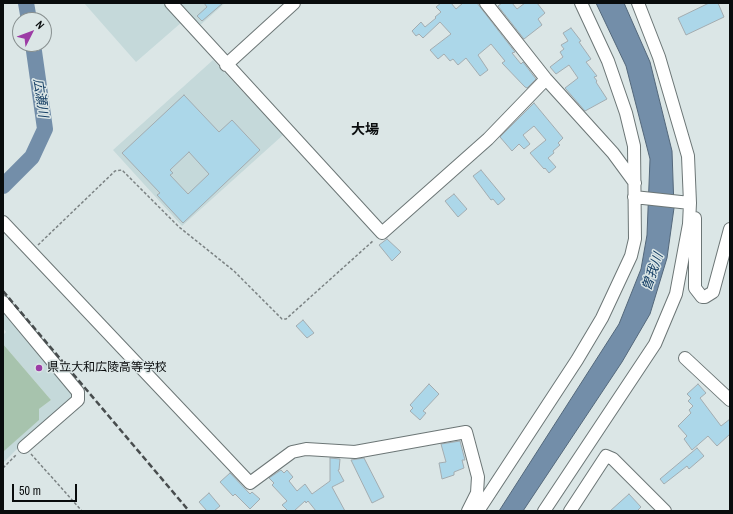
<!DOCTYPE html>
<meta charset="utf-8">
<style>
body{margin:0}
#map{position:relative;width:733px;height:514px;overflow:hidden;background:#dbe6e6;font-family:"Archivo Narrow",sans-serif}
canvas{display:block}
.frame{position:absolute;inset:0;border:4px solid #090c0d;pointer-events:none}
.north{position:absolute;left:12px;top:12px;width:40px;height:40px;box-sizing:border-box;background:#dbe6e6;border:1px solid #878f8f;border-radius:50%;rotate:48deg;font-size:11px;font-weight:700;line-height:16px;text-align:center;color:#090c0d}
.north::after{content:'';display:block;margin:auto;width:14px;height:18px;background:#9c3ca5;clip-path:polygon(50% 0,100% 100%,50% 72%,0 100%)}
.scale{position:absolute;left:12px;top:484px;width:65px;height:18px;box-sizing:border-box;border:2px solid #090c0d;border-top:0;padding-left:5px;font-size:12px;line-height:14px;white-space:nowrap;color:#090c0d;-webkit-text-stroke:3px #dbe6e6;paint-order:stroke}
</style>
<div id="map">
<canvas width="733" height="514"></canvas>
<div class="frame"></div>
<div class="north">N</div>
<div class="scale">50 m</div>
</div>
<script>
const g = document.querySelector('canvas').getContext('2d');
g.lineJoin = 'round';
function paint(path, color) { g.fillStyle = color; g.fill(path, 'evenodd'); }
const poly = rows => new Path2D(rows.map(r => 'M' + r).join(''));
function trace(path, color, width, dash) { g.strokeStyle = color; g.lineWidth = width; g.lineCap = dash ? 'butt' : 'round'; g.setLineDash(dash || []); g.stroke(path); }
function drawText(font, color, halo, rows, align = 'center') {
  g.font = font + ' "Archivo Narrow","Noto Sans JP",sans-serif'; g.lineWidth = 3; g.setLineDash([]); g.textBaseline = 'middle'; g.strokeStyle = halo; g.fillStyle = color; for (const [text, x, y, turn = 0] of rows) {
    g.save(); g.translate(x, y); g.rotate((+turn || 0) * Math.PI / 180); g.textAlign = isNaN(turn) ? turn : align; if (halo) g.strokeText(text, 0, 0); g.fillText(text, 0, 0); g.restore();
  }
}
paint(poly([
 [84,3,165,3,182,22,136,62],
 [176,3,225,3,198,27],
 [213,60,283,135,182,226,113,150],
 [3,306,73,391,73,399,21,441,19,447,3,463,3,452,38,420,39,409,51,400,3,344,3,335,6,332,3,328]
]), '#c5d9da');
paint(poly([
 [3,344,51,400,39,409,39,420,3,452]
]), '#a7c3ad');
const water = poly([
 [596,3,624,3,650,62,672,151,674,208,667,258,650,314,622,362,523,511,499,511,619,324,641,269,647,235,650,159,626,66,596,3]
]);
paint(water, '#738ea9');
trace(water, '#53677a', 1);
trace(poly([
 [26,3,29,20],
 [3,186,32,157,45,129,33,44]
]), '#738ea9', 16);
const building = poly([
 [204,3,223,3,202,21,197,16,207,7,204,3],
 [441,3,451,3,456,9,463,3,477,3,515,52,512,53,521,64,523,62,536,79,527,88,525,87,502,63,505,61,491,44,478,55,488,70,480,76,466,58,458,65,453,59,450,61,444,54,438,59,430,50,451,34,440,22,423,38,419,34,416,36,412,31,421,22,425,27,436,18,435,17,441,12,436,7,441,3],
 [502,3,512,3,517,9,525,3,537,3,545,13,538,19,542,25,524,39,498,6,502,3],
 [709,3,718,3,724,17,686,35,678,18,709,3],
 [571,28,581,41,579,42,591,59,586,62,597,76,594,77,597,81,596,82,607,99,585,111,565,88,578,78,569,65,556,74,550,67,563,57,560,52,564,49,561,45,568,41,563,33,571,28],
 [184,95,219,132,232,120,260,150,183,223,157,195,160,193,122,153,184,95],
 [189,152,209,174,188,194,170,175,173,173,170,170,189,152],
 [534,103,563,138,558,143,560,145,553,151,554,153,548,158,556,167,549,173,545,168,544,169,530,153,546,140,534,126,523,135,530,144,524,149,519,144,512,151,500,137,534,103],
 [481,170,505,199,498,205,493,199,491,200,473,176,481,170],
 [454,194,467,209,458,217,445,201,454,194],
 [387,239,401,252,392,261,379,245,387,239],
 [303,320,314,333,307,338,296,326,303,320],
 [429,384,439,394,423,411,426,413,420,420,410,411,413,408,410,405,429,384],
 [698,384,706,393,700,398,721,426,730,419,730,434,717,446,708,436,692,450,684,439,687,436,678,426,691,413,689,410,693,406,688,401,691,398,687,394,698,384],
 [460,441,465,460,462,460,464,468,454,472,454,475,442,479,439,463,446,462,441,444,460,441],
 [697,448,704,456,689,469,687,466,664,484,660,479,697,448],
 [330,458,340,459,339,470,338,470,344,481,332,487,345,511,316,511,308,501,306,503,305,501,294,511,288,511,282,505,287,501,272,485,274,483,269,478,281,470,284,473,287,470,293,477,289,481,297,491,305,484,312,494,330,481,330,458],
 [364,458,384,497,372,503,351,460,364,458],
 [230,473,250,494,252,492,260,499,250,509,235,494,233,496,220,482,230,473],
 [209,493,220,506,214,511,207,511,199,502,209,493],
 [629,494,641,507,637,511,610,511,629,494]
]);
paint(building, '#acd7e9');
trace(building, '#a3acb0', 1);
const minor = poly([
 [171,3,382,233,488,139,546,79],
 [486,3,546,79,613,153,635,183],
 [226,65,294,3],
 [634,197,690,203],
 [695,218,695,288,702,297,705,297,713,292,730,229],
 [3,222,250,483,292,452,306,449,355,452,466,432,478,477,477,493,468,511],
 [3,302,78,392,78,400,24,447],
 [685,358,730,400],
 [478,511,577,360,602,318,631,256,635,239,634,146,626,113,608,61,581,3],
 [544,511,655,344,676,294,689,224,690,203,688,156,659,57,638,3],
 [570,511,606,456,613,459,665,511]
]);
trace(minor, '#6c7676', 14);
trace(poly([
 [38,245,115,171,122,170,179,227,234,271,282,319,286,319,374,240],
 [31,454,82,511],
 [3,468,17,454]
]), '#7b8283', 1.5, [3, 2]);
trace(minor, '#fff', 12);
trace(poly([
 [3,291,189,511]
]), '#484d4e', 2.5, [6, 3]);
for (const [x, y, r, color] of [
 [39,368,4,"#9c3ca5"]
]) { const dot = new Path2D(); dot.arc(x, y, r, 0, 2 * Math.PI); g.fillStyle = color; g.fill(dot); trace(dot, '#dbe6e6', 1.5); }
drawText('12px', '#090c0d', '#dbe6e6', [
 ["県立大和広陵高等学校",47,368]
], 'left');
drawText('italic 13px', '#133d63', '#dbe6e6', [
 ["広瀬川",40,98,82],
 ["曽我川",653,272,-71]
]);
drawText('bold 14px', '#090c0d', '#dbe6e6', [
 ["大場",365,130]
]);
</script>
